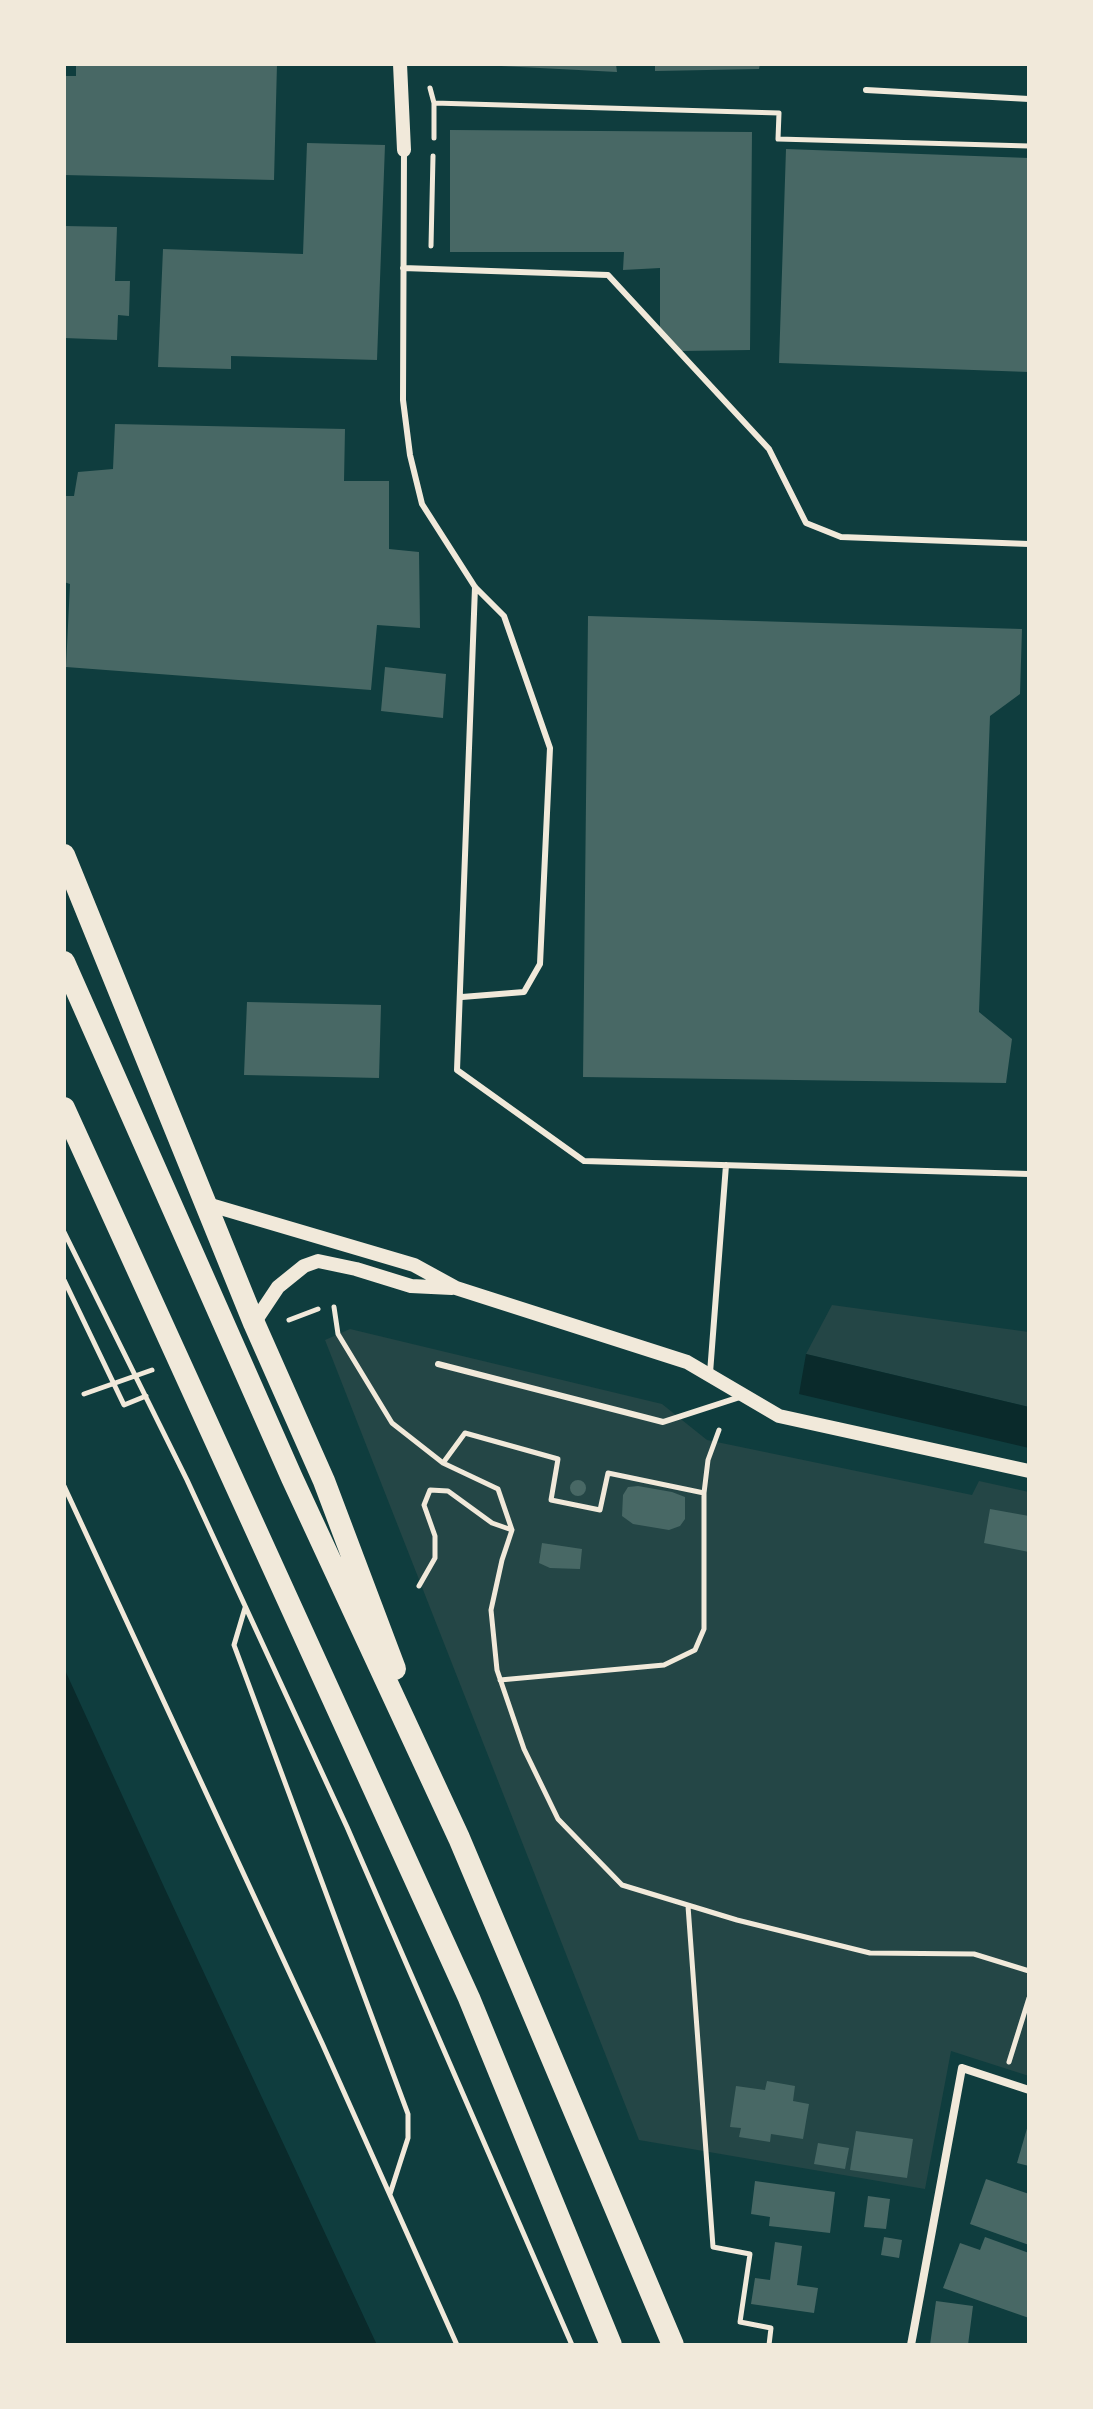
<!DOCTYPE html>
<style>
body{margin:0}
#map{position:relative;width:1093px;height:2409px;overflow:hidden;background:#0f3d3e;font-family:"Fira Sans",sans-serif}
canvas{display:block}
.frame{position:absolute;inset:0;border:66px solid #f1e9da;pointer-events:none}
</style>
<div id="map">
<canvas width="1093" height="2409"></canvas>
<div class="frame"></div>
</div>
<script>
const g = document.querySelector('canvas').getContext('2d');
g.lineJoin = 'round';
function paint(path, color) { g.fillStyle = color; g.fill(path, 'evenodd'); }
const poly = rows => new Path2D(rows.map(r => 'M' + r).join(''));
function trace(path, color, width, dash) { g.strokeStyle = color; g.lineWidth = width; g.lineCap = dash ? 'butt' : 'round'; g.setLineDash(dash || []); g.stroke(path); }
paint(poly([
 [832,1305,1029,1332,1029,1407,806,1354],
 [350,1329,662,1404,707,1440,972,1495,979,1481,1029,1492,1029,2076,951,2051,925,2189,639,2140,325,1340]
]), '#244646');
paint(poly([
 [806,1354,1029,1407,1029,1448,799,1394],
 [64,1668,165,1889,377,2345,64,2345]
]), '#0a2a2b');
paint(poly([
 [76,64,277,64,274,180,64,175,64,76,76,76],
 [501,64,616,64,617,72,501,66],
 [655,64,760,64,759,69,655,71],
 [450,130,752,132,750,350,681,351,660,336,660,268,623,270,624,252,450,252],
 [307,143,385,145,377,360,231,356,231,369,158,367,163,249,303,254],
 [786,149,1029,158,1029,372,779,363],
 [64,226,117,227,115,281,130,281,129,316,118,315,117,340,64,338],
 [115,424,345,429,344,481,389,481,389,549,419,552,420,628,377,625,371,690,66,667,70,584,64,582,64,496,74,496,78,472,113,469],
 [588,616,1022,629,1020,694,990,716,979,1012,1012,1039,1006,1083,583,1077],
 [385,667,446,674,443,718,381,711],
 [247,1002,381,1005,379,1078,244,1075],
 '570 1488a8 8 0 1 1 16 0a8 8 0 1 1-16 0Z',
 [638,1486,672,1492,685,1497,685,1519,680,1526,669,1530,633,1524,622,1516,623,1495,628,1487],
 [990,1509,1029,1516,1029,1552,984,1543],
 [542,1543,582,1549,580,1569,550,1568,539,1563],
 [767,2081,795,2086,793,2101,809,2104,803,2139,771,2134,770,2142,739,2137,741,2128,730,2127,736,2086,765,2090],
 [1028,2125,1029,2125,1029,2166,1017,2163],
 [856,2131,913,2139,907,2178,850,2170],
 [818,2143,849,2148,845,2169,814,2164],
 [986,2179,1029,2194,1029,2245,970,2224],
 [755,2181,835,2192,830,2233,769,2226,770,2217,751,2214],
 [868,2196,890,2199,886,2229,864,2227],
 [884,2237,902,2240,899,2258,881,2255],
 [985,2237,1029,2253,1029,2318,943,2288,960,2243,980,2250],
 [775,2242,802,2246,797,2285,818,2288,814,2313,751,2304,755,2278,770,2280],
 [936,2301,973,2306,968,2345,930,2345]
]), '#486865');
trace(poly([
 [430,88,434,103,434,138],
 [434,103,779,113,778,139,1029,146],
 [431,246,433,156],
 [64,1232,187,1480,347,1827,572,2345],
 [64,1280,124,1405,146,1396],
 [334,1307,338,1334,392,1423,443,1463,498,1489,512,1530,502,1560,491,1610,497,1670,524,1749,558,1819,622,1885,737,1920,870,1953,974,1954,1029,1971],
 [289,1320,318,1309],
 [84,1394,152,1370],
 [443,1463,465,1433,558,1459,551,1500,600,1510,608,1473,704,1493],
 [64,1486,322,2043,457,2345],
 [419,1586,435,1558,435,1536,424,1505,430,1490,448,1491,492,1523,512,1530],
 [245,1608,234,1645,408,2114,408,2138,390,2194],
 [500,1680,664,1665,695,1650,704,1629,704,1493,708,1460,719,1430],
 [688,1906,713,2247,750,2254,740,2322,771,2328,769,2345],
 [1009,2062,1029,1998]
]), '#f1e9da', 5);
trace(poly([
 [866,90,1029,99],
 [404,150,403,400,410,455,422,504,475,587,504,616,550,748,540,964,524,992,462,997],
 [403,268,608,275,769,449,806,523,841,537,1029,544],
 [475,587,457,1070,584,1161,1029,1174],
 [438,1364,663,1422,740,1397],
 [710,1373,726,1165]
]), '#f1e9da', 6);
trace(poly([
 [911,2345,962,2068,1029,2090]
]), '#f1e9da', 8);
trace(poly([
 [400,64,404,150],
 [207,1204,414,1265,456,1288,687,1362,779,1416,1029,1471],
 [254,1323,278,1287,304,1266,318,1261,356,1269,411,1286,452,1288]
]), '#f1e9da', 14);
trace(poly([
 [64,855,254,1323,324,1481,395,1669],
 [64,962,292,1478,459,1838,673,2345],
 [64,1108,469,1998,611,2345]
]), '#f1e9da', 22);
</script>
